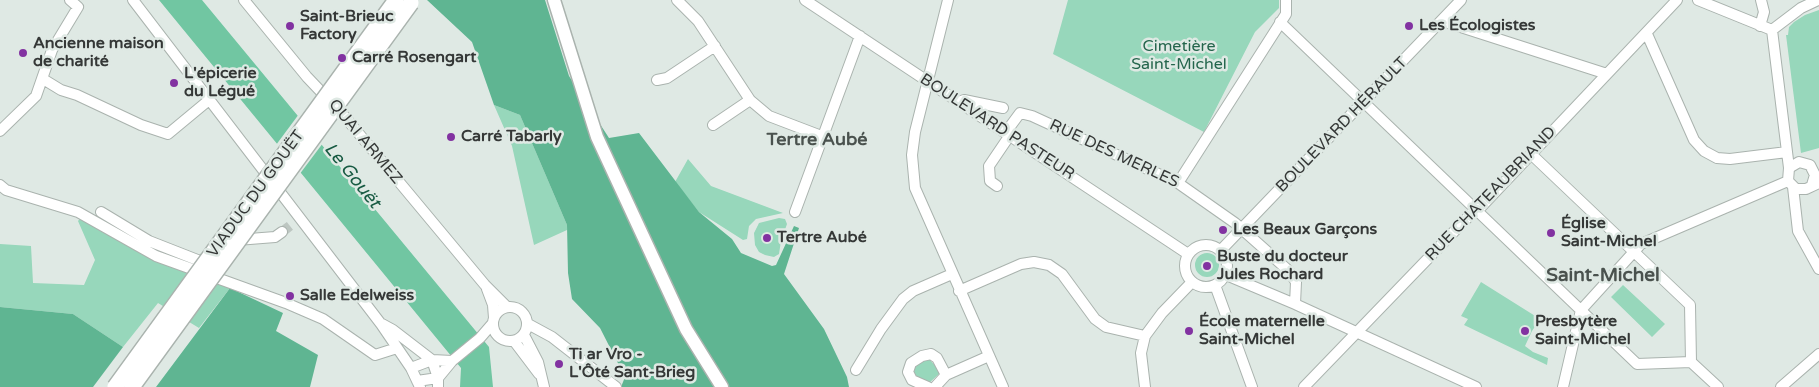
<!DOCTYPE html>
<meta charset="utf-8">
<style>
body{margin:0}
canvas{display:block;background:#dfe9e4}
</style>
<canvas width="1819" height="387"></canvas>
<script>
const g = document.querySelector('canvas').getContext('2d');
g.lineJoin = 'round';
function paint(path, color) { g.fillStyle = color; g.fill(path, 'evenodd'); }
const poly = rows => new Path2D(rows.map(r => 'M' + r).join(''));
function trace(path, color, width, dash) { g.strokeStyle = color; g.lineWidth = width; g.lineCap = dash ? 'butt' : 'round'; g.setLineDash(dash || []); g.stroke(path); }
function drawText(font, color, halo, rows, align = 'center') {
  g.font = font + ' "Varela Round",sans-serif'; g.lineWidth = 5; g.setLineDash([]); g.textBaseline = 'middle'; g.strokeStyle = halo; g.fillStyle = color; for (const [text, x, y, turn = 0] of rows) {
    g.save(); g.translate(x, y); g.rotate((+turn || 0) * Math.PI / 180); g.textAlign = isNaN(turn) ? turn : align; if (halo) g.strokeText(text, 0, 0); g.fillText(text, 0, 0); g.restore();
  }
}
paint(poly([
 [1068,0,1279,0,1279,8,1255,32,1204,132,1053,54],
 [1819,10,1819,148,1801,153,1786,35,1788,35,1789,27,1794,22,1805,15],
 [494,105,520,115,567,225,567,230,534,245,512,146],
 [688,159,711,186,783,213,756,219,749,226,747,239,743,240,699,212,675,182],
 [82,216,178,267,230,288,199,328,158,303,123,347,73,314,0,307,0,244,31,246,33,283,84,285,95,260,78,221],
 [779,218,785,219,787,224,781,241,779,254,774,257,765,255,759,252,755,245,754,233,759,223],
 '1195 265a12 12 0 1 1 24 0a12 12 0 1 1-24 0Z',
 [1481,282,1540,319,1532,331,1525,346,1533,352,1548,358,1547,365,1464,325,1468,319,1461,316],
 [1623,285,1665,324,1652,337,1611,297],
 [929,359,939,370,939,374,929,383,915,377,912,371,916,364]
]), '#97d7bb');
paint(poly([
 [427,0,545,0,569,76,609,138,639,133,699,212,732,239,741,253,772,266,776,265,794,226,799,228,784,274,824,329,847,377,849,387,621,387,625,377,600,328,572,299,568,273,567,225,520,115,494,105,472,42],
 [230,288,283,313,276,331,318,355,310,387,156,387],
 [0,307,73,314,123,347,93,387,0,387]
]), '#5fb592');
paint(poly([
 [159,0,202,0,489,347,493,387,460,387,461,368]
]), '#71c6a2');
paint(poly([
 [299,114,323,143,299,175,276,145]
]), '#dfe9e4');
trace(poly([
 [282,232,291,225]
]), '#bdc6c1', 10, [10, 5]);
const minor = poly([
 [133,0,381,324,411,368,420,387],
 [244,0,307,77,345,117,485,285,507,307],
 [677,0,698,21,750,100,769,116,824,137],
 [805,0,1188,254],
 [948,0,915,132,912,155,915,188,1003,387],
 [1698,0,1772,30],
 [1442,21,1607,74],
 [1280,22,1637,364,1691,362],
 [1760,26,1764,12,1761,0],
 [1772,30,1789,168],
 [1772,30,1801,8,1818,0],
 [1647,34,1694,140,1704,151,1717,158,1730,159,1787,152],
 [43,79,61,90,77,95,141,125,168,134,209,100],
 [657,80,667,78,715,46],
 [959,102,964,100,1003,108],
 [713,125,750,100],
 [0,131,36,96,52,50,78,7,70,0],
 [1006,132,1020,113,1032,116,1178,183,1235,223,1289,271,1296,282,1295,304],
 [1531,154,1690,305,1691,362],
 [1178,183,1286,14,1286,0],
 [0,185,6,190,78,212,156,256,286,303,323,319,375,355,397,348],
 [1812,185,1815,175,1810,165,1799,162,1789,168,1788,181,1796,189,1806,189,1819,183],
 [997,186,990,181,989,166,1010,135],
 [1793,187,1798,231,1819,269],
 [101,212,149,241,200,261,209,256],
 [795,212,860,36],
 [237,240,275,237,282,232],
 '1185 266a21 21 0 1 1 42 0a21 21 0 1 1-42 0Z',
 [1221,250,1461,0],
 [1226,275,1295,304,1476,387],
 [1215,285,1252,387],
 [487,289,493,305,494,318],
 [959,291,1021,264,1034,262,1049,265,1062,274,1095,319,1106,327,1145,336],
 '493 324a17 17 0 1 1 34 0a17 17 0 1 1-34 0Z',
 [382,324,393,330,432,360,438,378,438,387],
 [528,324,552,337,616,387],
 [524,335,538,362,544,387],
 [514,341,539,374],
 [1691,362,1718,387],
 [411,368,432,360,452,361],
 [856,370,881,329,903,299,913,291,952,274],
 [417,381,438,378,452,361,480,338,493,323],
 [928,387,912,380,908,372,911,363,922,356,931,354,937,358,946,375],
 [935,387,946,375,989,356],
 [1145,387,1141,353,1145,336,1162,313,1192,282],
 [1304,387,1470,215,1480,208,1677,0],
 [1563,387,1581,310,1641,244,1788,181],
 [1781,387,1819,354]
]);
const major = poly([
 [554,0,597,137,686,329,722,387]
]);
trace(minor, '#aab3ae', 12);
trace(major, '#aab3ae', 15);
trace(minor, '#fff', 10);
trace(major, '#fff', 12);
const highwayBridge = poly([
 [115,387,396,0],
 [132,387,411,3]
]);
trace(highwayBridge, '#aab3ae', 18, []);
trace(highwayBridge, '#fff', 15);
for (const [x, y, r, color] of [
 [290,26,5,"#8232a1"],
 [1409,26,5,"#8232a1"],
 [23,53,5,"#8232a1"],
 [342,58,5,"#8232a1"],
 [174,83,5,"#8232a1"],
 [451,137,5,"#8232a1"],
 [1223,230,5,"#8232a1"],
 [1551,233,5,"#8232a1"],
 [767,238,5,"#8232a1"],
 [1207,266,5,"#8232a1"],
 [290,296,5,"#8232a1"],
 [1189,331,5,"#8232a1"],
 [1525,331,5,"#8232a1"],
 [559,364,5,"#8232a1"]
]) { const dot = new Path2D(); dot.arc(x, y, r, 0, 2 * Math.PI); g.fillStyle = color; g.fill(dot); trace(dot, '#dfe9e4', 2); }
drawText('bold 16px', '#353837', '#dfe9e4', [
 ["Saint-Brieuc",300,17],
 ["Factory",300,35],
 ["Les Écologistes",1419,26],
 ["Ancienne maison",33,44],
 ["de charité",33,62],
 ["Carré Rosengart",352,58],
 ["L'épicerie",184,74],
 ["du Légué",184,92],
 ["Carré Tabarly",461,137],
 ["Église",1561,224],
 ["Saint-Michel",1561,242],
 ["Les Beaux Garçons",1233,230],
 ["Tertre Aubé",777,238],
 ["Buste du docteur",1217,257],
 ["Jules Rochard",1217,275],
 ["Salle Edelweiss",300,296],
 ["École maternelle",1199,322],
 ["Saint-Michel",1199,340],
 ["Presbytère",1535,322],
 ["Saint-Michel",1535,340],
 ["Ti ar Vro -",569,355],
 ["L'Ôté Sant-Brieg",569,373]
], 'left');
drawText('16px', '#24654c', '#dfe9e4', [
 ["Cimetière",1179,47],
 ["Saint-Michel",1179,65]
]);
drawText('16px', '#353837', '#dfe9e4', [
 ["BOULEVARD HÉRAULT",1342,125,-46],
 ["BOULEVARD PASTEUR",997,127,33],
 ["QUAI ARMEZ",365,142,50],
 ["RUE DES MERLES",1114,154,25],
 ["VIADUC DU GOUËT",256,194,-54],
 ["RUE CHATEAUBRIAND",1491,194,-46]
]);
drawText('bold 18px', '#4a524e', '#dfe9e4', [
 ["Tertre Aubé",817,140]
]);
drawText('italic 18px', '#175a42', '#dfe9e4', [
 ["Le Gouët",352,176,51]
]);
drawText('bold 19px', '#4a524e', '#dfe9e4', [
 ["Saint-Michel",1603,276]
]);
</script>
